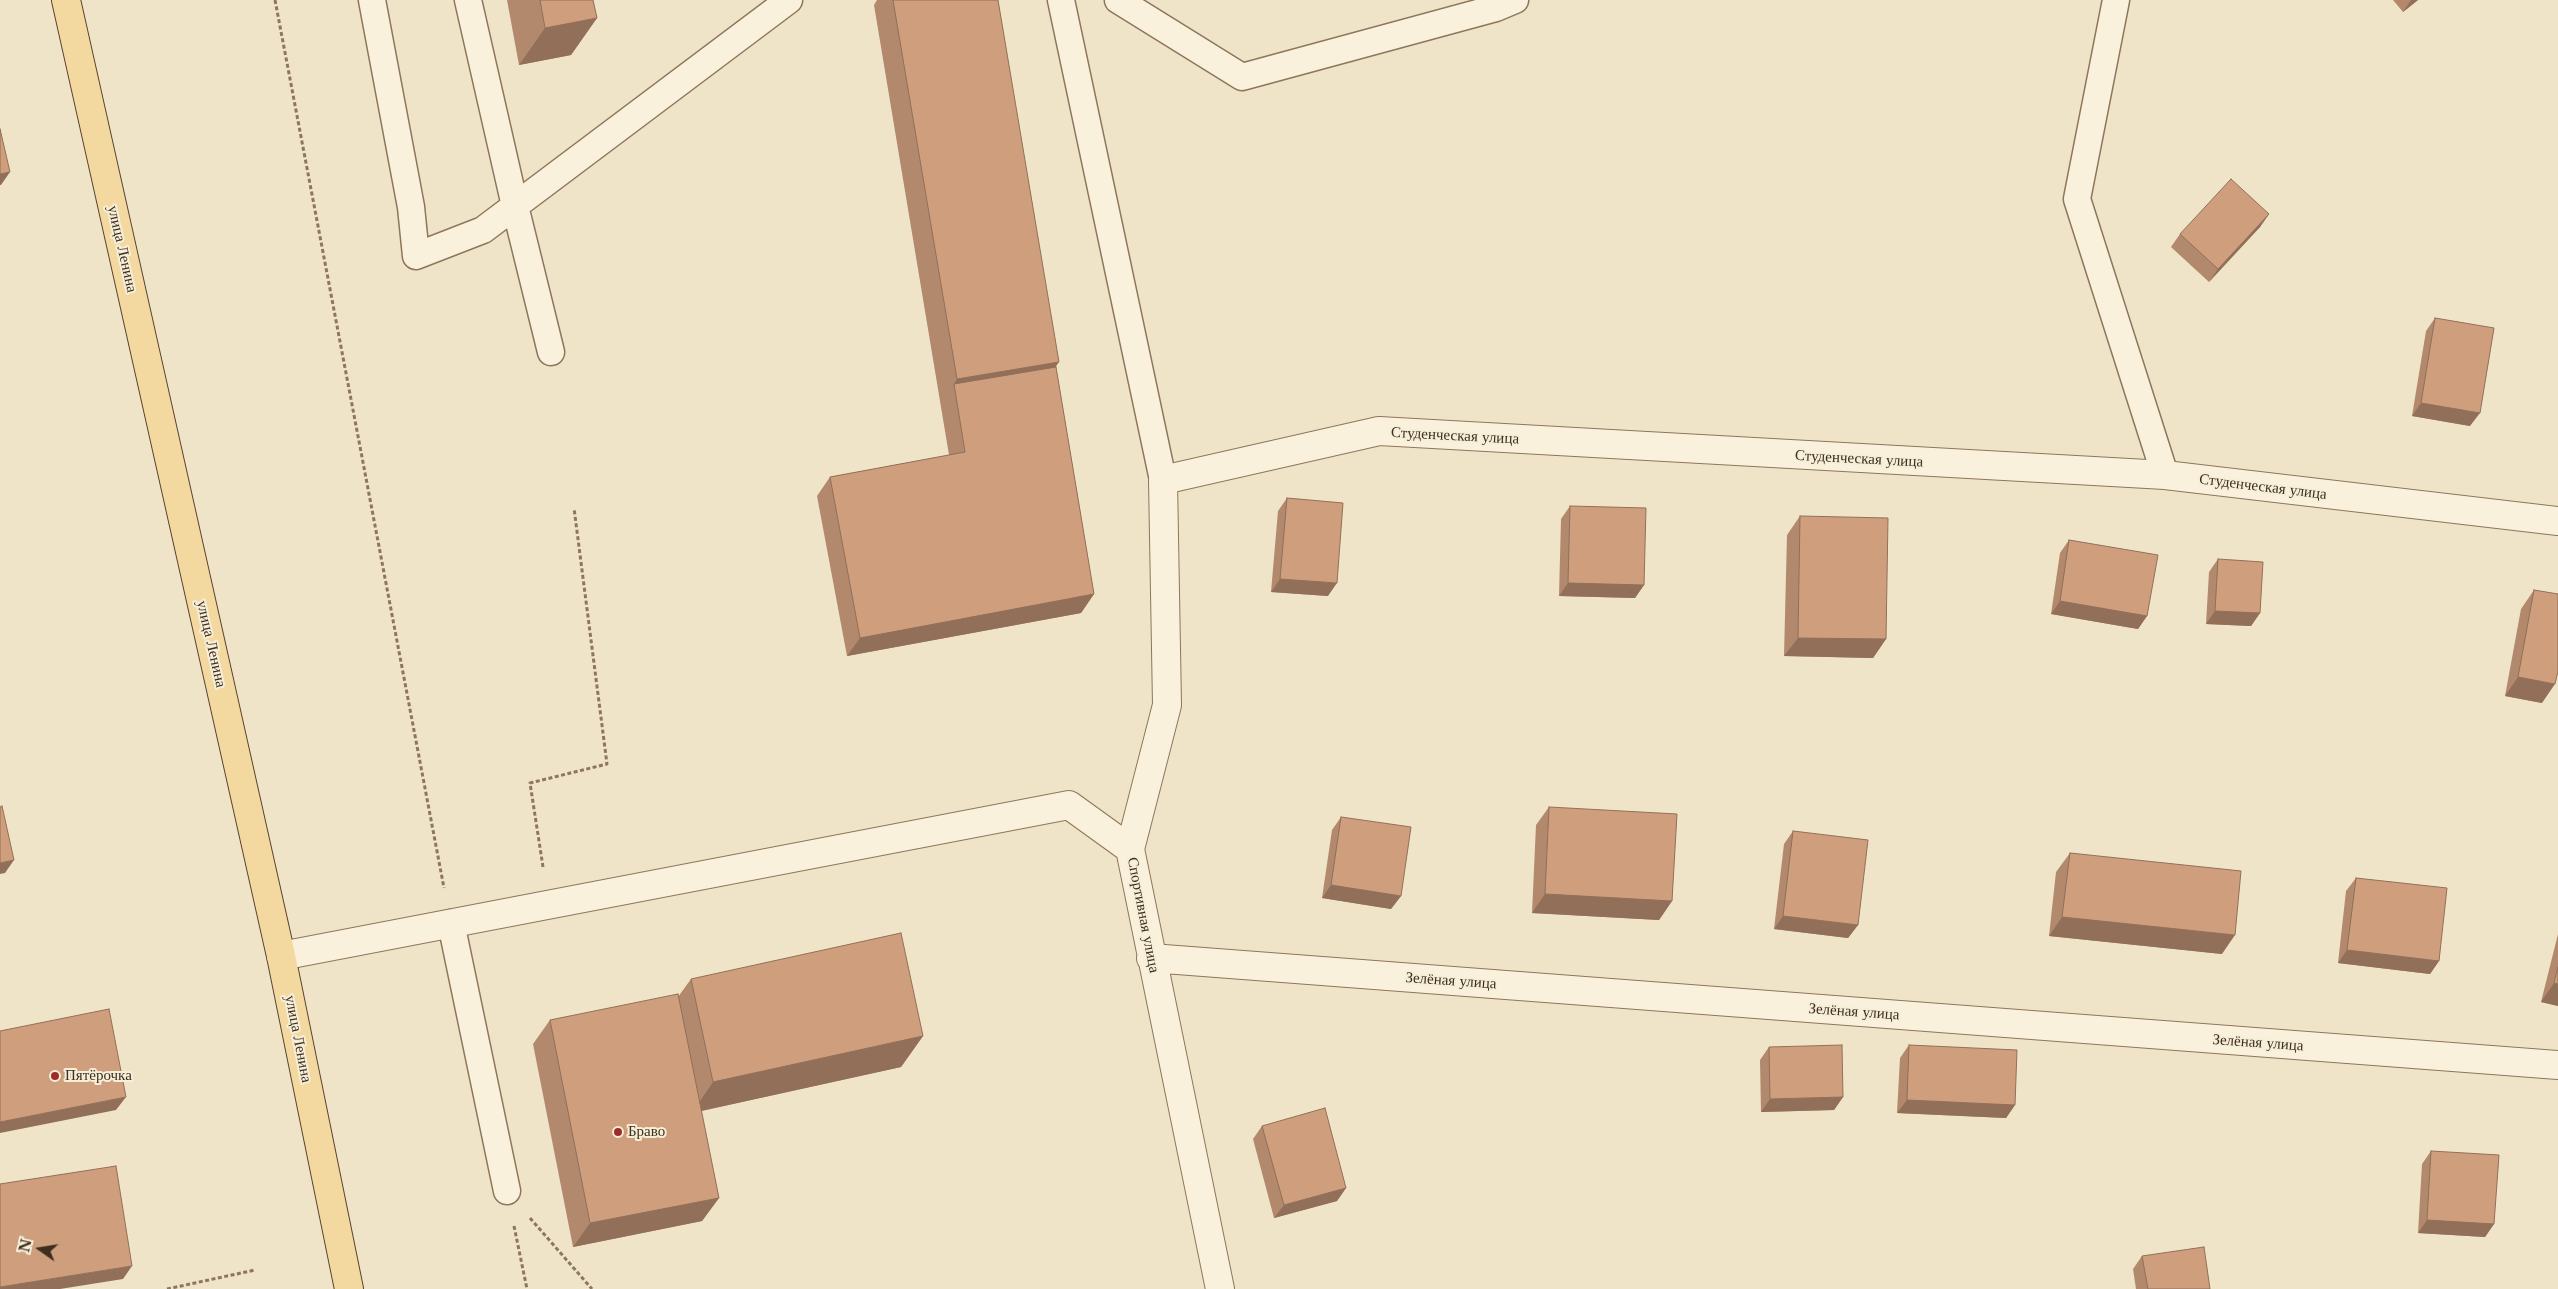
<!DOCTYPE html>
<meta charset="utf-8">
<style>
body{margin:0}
#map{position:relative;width:2558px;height:1289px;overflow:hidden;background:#f0e4c8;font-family:"Libre Baskerville",serif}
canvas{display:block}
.north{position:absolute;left:15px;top:1224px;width:50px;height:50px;-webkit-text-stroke:4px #f7eed8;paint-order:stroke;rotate:283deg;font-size:14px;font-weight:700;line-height:20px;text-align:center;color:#3d2e20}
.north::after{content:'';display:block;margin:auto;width:18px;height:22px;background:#3d2e20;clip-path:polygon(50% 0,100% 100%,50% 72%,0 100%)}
</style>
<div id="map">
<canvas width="2558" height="1289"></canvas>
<div class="north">N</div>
</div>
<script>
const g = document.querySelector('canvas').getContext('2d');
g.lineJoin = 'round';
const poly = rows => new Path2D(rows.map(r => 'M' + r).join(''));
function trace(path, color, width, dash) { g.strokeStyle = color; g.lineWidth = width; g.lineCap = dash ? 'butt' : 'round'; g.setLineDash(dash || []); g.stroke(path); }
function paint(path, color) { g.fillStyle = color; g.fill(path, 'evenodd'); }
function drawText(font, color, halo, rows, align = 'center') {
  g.font = font + ' "Libre Baskerville",serif'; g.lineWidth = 4; g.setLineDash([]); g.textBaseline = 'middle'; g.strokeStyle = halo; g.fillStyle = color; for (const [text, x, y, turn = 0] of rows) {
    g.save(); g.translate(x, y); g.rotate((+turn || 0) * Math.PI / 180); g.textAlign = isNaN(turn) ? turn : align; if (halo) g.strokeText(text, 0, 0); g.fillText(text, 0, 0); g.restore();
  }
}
const service = poly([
 [372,0,411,207,416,256,483,230,789,0],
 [468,0,515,206,551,352],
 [1061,0,1163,480],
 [1118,0,1242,77,1496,8,1515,0],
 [2116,0,2077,199,2165,475],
 [451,923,507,1191]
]);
const minor = poly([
 [281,956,1069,805,1130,849],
 [1151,958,2558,1065],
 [1220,1289,1130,849,1167,705,1163,480,1379,431,2165,475,2558,521]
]);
const primary = poly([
 [66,0,281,956,349,1289]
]);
trace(service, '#8d765c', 29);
trace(minor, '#8d765c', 30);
trace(primary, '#5b4430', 30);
trace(poly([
 [275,0,444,888],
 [543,867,530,783,607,764,574,508],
 [530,1218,592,1289],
 [514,1226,527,1289],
 [167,1289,255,1270]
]), '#8d765c', 3, [4, 2.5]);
trace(service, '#faf1dc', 26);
trace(minor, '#faf1dc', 28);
trace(primary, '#f3d9a0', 28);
paint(poly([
 [507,0,593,0,597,18,571,55,519,65],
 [877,0,998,0,1056,367,1094,594,1081,613,847,656,817,496,830,477,949,455,874,5],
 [2393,0,2418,0,2403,12],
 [2269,214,2260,227,2209,282,2171,247,2180,234],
 [2435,318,2470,426,2412,416,2426,331],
 [1287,498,1328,596,1271,592,1278,511],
 [1570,506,1644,585,1635,598,1559,596,1561,519],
 [1800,516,1886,639,1873,658,1784,656,1787,535],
 [2069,540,2147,616,2138,629,2051,614,2060,553],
 [2218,559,2260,613,2251,626,2206,624,2209,572],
 [2534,590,2542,703,2505,696,2521,609],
 [1549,807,1672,901,1659,920,1532,913,1536,825],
 [1341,817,1401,896,1391,909,1322,898,1332,830],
 [1793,831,1858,925,1848,938,1774,929,1784,844],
 [2070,853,2222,954,2049,936,2056,872],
 [2356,878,2439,961,2430,974,2338,963,2346,891],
 [2558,934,2558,1006,2541,1002],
 [691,979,923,1036,901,1067,701,1111,719,1198,702,1221,573,1247,533,1044,550,1020,678,997],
 [1909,1045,2015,1105,2006,1118,1897,1113,1900,1058],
 [1769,1047,1843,1097,1834,1110,1761,1112,1760,1060],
 [1262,1126,1346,1188,1337,1201,1274,1218,1253,1139],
 [2431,1151,2494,1224,2485,1237,2418,1233,2422,1164],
 [2142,1256,2210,1289,2136,1289,2133,1269]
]), '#b2896c');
paint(poly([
 [2411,0,2418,0,2403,12],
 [597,18,571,55,519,65,545,28],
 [10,172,1,185,0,185,0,174],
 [2269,214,2260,227,2209,282,2218,269],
 [1059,362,1042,386,954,384,957,379],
 [2421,403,2480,413,2470,426,2412,416],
 [1280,579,1337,583,1328,596,1271,592],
 [1568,583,1644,585,1635,598,1559,596],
 [1094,594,1081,613,847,656,860,638],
 [2060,601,2147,616,2138,629,2051,614],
 [2215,611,2260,613,2251,626,2206,624],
 [1798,638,1886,639,1873,658,1784,656],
 [2518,677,2555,684,2542,703,2505,696],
 [14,860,5,873,0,874,0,863],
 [1331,885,1401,896,1391,909,1322,898],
 [1545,894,1672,901,1659,920,1532,913],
 [1783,916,1858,925,1848,938,1774,929],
 [2062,917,2235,935,2222,954,2049,936],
 [2347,950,2439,961,2430,974,2338,963],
 [2554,983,2558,984,2558,1006,2541,1002],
 [923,1036,901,1067,692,1113,713,1082],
 [126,1097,116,1110,0,1133,0,1122],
 [1843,1097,1834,1110,1761,1112,1770,1099],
 [1907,1100,2015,1105,2006,1118,1897,1113],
 [1346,1188,1337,1201,1274,1218,1284,1205],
 [719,1198,702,1221,573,1247,590,1223],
 [2427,1220,2494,1224,2485,1237,2418,1233],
 [132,1266,123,1279,60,1289,0,1289,0,1287]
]), '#916f58');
const building = poly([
 [540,0,593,0,597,18,545,28,540,0],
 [893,0,998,0,1059,362,957,379,893,0],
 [0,129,10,172,0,174,0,129],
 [2231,179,2269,214,2218,269,2180,234,2231,179],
 [2435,318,2494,328,2480,413,2421,403,2435,318],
 [1056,367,1094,594,860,638,830,477,965,452,954,384,1056,367],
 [1287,498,1343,503,1337,583,1280,579,1287,498],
 [1570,506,1646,508,1644,585,1568,583,1570,506],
 [1800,516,1888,518,1886,639,1798,638,1800,516],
 [2069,540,2158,555,2147,616,2060,601,2069,540],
 [2218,559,2263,562,2260,613,2215,611,2218,559],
 [2534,590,2558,594,2558,671,2555,684,2518,677,2534,590],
 [2,806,14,860,0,863,0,807,2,806],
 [1549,807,1677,814,1672,901,1545,894,1549,807],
 [1341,817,1411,827,1401,896,1331,885,1341,817],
 [1793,831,1868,840,1858,925,1783,916,1793,831],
 [2070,853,2241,871,2235,935,2062,917,2070,853],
 [2356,878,2447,888,2439,961,2347,950,2356,878],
 [901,933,923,1036,713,1082,691,979,901,933],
 [2558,967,2558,984,2554,983,2558,967],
 [678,994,719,1198,590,1223,550,1020,678,994],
 [109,1009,126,1097,0,1122,0,1031,109,1009],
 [1842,1045,1843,1097,1770,1099,1769,1047,1842,1045],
 [1909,1045,2017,1050,2015,1105,1907,1100,1909,1045],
 [1325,1108,1346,1188,1284,1205,1262,1126,1325,1108],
 [2431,1151,2499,1155,2494,1224,2427,1220,2431,1151],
 [116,1166,132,1266,0,1287,0,1184,116,1166],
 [2204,1247,2210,1289,2148,1289,2142,1256,2204,1247]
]);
paint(building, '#cf9f7d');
trace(building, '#916f58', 1);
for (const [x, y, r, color] of [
 [55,1076,5,"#9e2a2b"],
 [618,1132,5,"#9e2a2b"]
]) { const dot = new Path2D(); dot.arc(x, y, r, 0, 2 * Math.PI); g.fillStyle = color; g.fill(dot); trace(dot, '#f7eed8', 2); }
drawText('15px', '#3d2e20', '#f7eed8', [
 ["улица Ленина",122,249,77],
 ["Студенческая улица",1455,436,3],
 ["Студенческая улица",1859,459,3],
 ["Студенческая улица",2263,487,7],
 ["улица Ленина",211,644,77],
 ["Спортивная улица",1143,915,79],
 ["Зелёная улица",1451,981,4],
 ["Зелёная улица",1854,1012,4],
 ["улица Ленина",298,1039,79],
 ["Зелёная улица",2258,1043,4]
]);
drawText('15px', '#3d2e20', '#f7eed8', [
 ["Пятёрочка",65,1076],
 ["Браво",628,1132]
], 'left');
</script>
